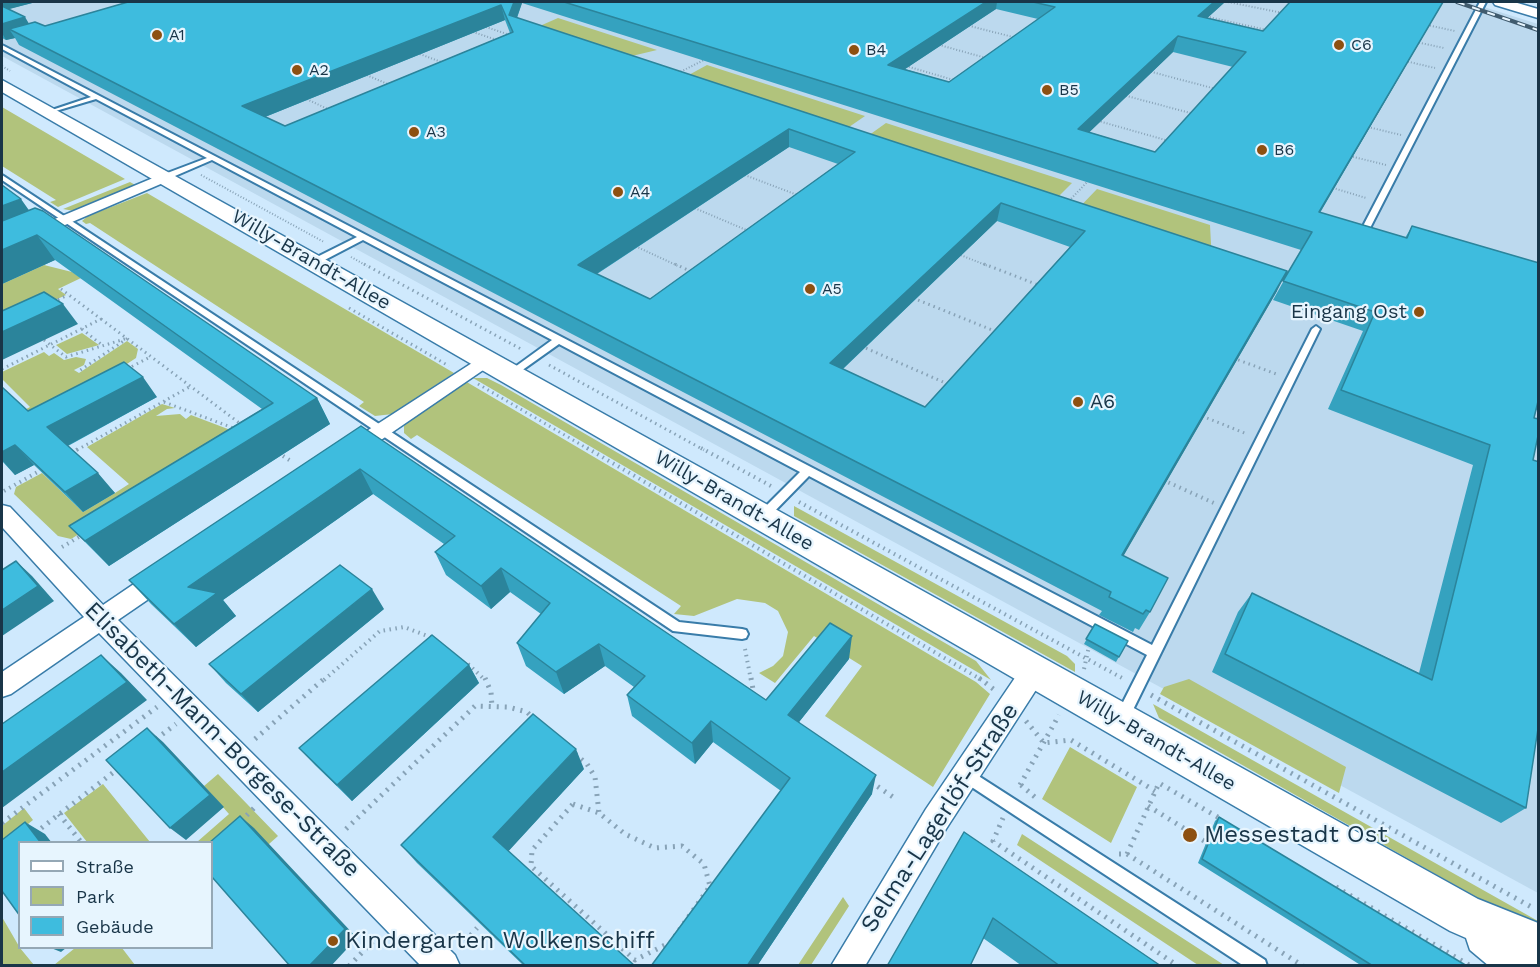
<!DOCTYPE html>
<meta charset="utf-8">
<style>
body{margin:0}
#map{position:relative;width:1540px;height:967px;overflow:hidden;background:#cfe9fd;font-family:"Work Sans",sans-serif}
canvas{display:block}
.frame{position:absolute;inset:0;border:3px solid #193548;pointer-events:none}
.legend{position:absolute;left:18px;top:841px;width:195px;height:108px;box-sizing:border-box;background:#e7f5fe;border:2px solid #95a8b5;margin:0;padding:8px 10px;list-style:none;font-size:18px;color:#193548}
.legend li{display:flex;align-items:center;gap:12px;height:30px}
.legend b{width:30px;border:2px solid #95a8b5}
</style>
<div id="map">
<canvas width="1540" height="967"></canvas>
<div class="frame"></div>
<ul class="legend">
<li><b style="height:8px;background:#fff"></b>Straße</li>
<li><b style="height:16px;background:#b1c37c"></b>Park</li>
<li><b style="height:16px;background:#3ebcde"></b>Gebäude</li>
</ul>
</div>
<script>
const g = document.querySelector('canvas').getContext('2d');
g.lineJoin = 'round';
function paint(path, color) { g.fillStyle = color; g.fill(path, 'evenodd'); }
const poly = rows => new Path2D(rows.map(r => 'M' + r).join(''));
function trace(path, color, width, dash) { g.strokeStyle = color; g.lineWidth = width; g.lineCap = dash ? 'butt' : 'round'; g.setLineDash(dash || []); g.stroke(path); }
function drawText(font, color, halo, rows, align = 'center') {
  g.font = font + ' "Work Sans",sans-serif'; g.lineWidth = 4.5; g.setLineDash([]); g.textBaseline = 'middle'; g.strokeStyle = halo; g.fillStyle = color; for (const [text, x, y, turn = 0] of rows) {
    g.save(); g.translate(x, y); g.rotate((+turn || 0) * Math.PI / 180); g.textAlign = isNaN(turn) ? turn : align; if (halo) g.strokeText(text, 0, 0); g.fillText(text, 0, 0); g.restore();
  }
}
paint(poly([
 [2,2,1468,2,1538,24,1538,893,2,56]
]), '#bcd9ee');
paint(poly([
 [558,18,657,50,611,61,526,32],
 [707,65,865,116,836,136,676,82],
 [2,107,125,179,58,207,50,202,56,200,2,166],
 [886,123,1072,183,1048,207,858,143],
 [130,182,137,186,74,211,63,209],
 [1097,189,1210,225,1212,262,1072,215],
 [147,193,454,373,393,414,375,416,359,406,364,402,90,223,86,224,82,221,88,216],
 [44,265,72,272,81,278,58,289,66,295,2,325,2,284],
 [82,333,99,345,67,354,56,345],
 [127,341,138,349,136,358,110,375,2,430,2,422,30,407,2,379,2,372,44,352,49,356,54,353,64,360,76,357,86,359,84,365,74,370,79,373],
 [473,378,487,378,501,385,976,661,991,680],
 [465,381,976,682,990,694,933,787,825,716,862,666,814,636,775,683,759,673,773,666,783,656,788,632,778,611,765,603,737,599,694,616,674,614,681,606,417,435,411,439,404,433,404,426,409,420],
 [162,404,175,408,167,409,156,416,180,414,186,419,191,415,241,434,71,539,58,536,14,494,16,487,42,473,83,512,115,493,129,484,87,447],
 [794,506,1067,656,1075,664,1075,672,794,516],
 [1189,679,1346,767,1339,793,1160,694,1164,687],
 [1153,704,1538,921,1538,932,1159,718],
 [1070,747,1137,787,1111,843,1042,799],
 [218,774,278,836,269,844,197,842,229,814,204,786],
 [103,784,150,842,87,842,64,813],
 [24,808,33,820,2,845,2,826],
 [1022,834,1224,965,1198,965,1017,845],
 [843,897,849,906,811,965,798,965],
 [2,917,20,948,34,965,2,965],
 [75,948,122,948,135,965,54,965]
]), '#b1c37c');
const service = poly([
 [1480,2,1486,2,1370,228,1363,230,1362,228,1480,2],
 [2,45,1152,645,1312,329,1316,326,1320,329,1127,722,1122,724,1117,722,1115,718,1147,655,809,476,766,520,758,520,757,517,758,514,800,472,559,344,514,376,508,376,506,374,508,372,552,340,363,240,317,264,311,264,311,260,357,237,212,160,168,179,162,179,162,175,207,158,96,99,49,113,49,111,91,97,2,49,2,45],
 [2,175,679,622,742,629,746,630,748,634,746,638,742,639,673,631,2,180,2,175],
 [966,768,1265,960,1267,966,1244,966,961,780,959,775,961,770,966,768]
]);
const minor = poly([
 [165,173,172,177,170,180,2,252,2,241,165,173],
 [486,354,492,356,495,360,492,364,359,455,352,457,345,455,342,450,345,445,486,354],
 [2,505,10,507,103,605,156,569,164,567,172,569,176,576,172,583,118,620,455,955,460,966,421,966,99,633,11,694,2,697,2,672,84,617,2,527,2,505],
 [1034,660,1043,663,1047,671,1043,679,946,829,865,966,831,966,926,809,1025,663,1034,660]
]);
const secondary = poly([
 [1493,2,1514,2,1538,9,1538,18,1495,5,1493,2],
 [2,80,1478,899,1538,923,1538,966,1489,966,1470,950,1466,938,1450,931,2,92,2,80]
]);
trace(service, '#397ca9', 4);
trace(minor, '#397ca9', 3);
trace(secondary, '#397ca9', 3);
trace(poly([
 [1228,2,1283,13],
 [1204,16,1267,30],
 [966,25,1017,38],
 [1427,25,1455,31],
 [483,26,510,35],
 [470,31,497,40],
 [1416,42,1444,48],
 [936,44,986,58],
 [417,53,444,63],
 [1405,61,1435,68],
 [2,66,10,71],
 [906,66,957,81],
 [1148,71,1216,89],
 [678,73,706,59],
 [364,74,390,85],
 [1123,95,1194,114],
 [304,98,330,110],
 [1095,120,1169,141],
 [1368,127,1401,135],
 [1350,156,1386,165],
 [742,174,800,196],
 [201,175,324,242],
 [1330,187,1366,198],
 [1067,203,1089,180],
 [692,207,751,232],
 [633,245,678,266],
 [958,254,988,266],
 [351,257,367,266]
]), '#88a3b7', 2, [1, 2]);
trace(poly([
 [364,264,521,349],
 [675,264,692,272],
 [984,264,1041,286],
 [913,298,997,332],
 [53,302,68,295],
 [349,308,449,366],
 [101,319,242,425],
 [82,329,102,345],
 [44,340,66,357,128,338,79,371],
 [861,346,950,385],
 [1233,358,1279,375],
 [549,365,704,450],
 [2,369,101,319,61,289],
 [127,369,150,357],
 [478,384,590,450],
 [164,402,236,429],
 [1202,416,1247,434],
 [77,450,191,386]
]), '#88a3b7', 3, [1.5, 4]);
trace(poly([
 [587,448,982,680],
 [701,448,771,486],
 [71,453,80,448],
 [283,456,291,461],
 [1163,480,1214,503],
 [4,491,43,469],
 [799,502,1124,679],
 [62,547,84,534],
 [745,649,751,680],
 [468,664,485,680],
 [1084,669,1090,642],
 [324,680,380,631,404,627,433,638]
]), '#88a3b7', 4, [1.5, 4.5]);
trace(poly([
 [485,678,491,692,492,707],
 [751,678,754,695],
 [979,678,996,691],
 [1151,695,1535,909],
 [1026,721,1044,743,1071,740,1155,791],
 [156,739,176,724],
 [255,739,325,678],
 [575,754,587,764,595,777,599,813],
 [871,782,893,797],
 [1020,785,1059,715],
 [1021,785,1036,798],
 [573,804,599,813,625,834,655,848,682,846,704,864,710,886,671,942,635,960,531,866,532,850,573,804],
 [1148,806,1206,842],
 [59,814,81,842],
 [1003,818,993,841,1178,966],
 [241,821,255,807],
 [2,823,157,707],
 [346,829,475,706,508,707,527,712,533,718],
 [35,833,119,768],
 [1119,854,1127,854,1159,783,1221,819],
 [1127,854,1303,966],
 [1336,887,1469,965],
 [460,947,477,928],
 [349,966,378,936]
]), '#88a3b7', 5, [2, 6]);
paint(service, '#fff');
paint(minor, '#fff');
paint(secondary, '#fff');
const rail = poly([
 [1457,2,1538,30]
]);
trace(rail, '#405b6e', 4);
trace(rail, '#e7f5fe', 2, [8]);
paint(poly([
 [2,2,36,2,8,9,28,24,45,26,128,2,1225,2,1207,18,1263,31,1290,2,1443,2,1320,213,1405,238,1412,226,1539,263,1539,411,1536,410,1534,418,1533,460,1526,808,1501,823,1212,672,1238,612,1252,593,1419,673,1473,465,1328,409,1363,331,1273,300,1301,250,522,3,517,18,1277,291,1123,556,1150,612,1139,630,1135,628,1133,632,1099,615,1102,611,19,45,15,38,6,40,2,38],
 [996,9,1038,19,949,82,905,69],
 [505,20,510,33,285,126,265,117],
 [1173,52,1233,67,1155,152,1089,132],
 [789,147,838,164,650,299,597,274],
 [997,221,1070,247,925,407,843,369],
 [29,210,317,398,330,424,109,566,69,526,262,409,55,260,2,284],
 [2,387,28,411,157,397,68,446,115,493,83,512,34,465,15,475,2,461],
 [361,426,766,700,849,659,799,722,872,794,757,966,651,966,781,791,713,742,695,764,632,716,627,695,634,687,605,666,564,694,526,666,517,643,541,614,510,592,491,609,446,575,435,552,444,544,373,494,223,600,236,616,196,647,151,604,129,580],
 [384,609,258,712,226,683,209,664],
 [1095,624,1128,641,1116,662,1084,644],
 [469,665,479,683,352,801,315,765,299,748],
 [584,769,508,851,635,966,524,966,417,863,401,845],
 [1219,817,1467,966,1362,966,1198,863,1215,821],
 [964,832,1161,966,1022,966,983,938]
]), '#35a2bf');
paint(poly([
 [2,2,36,2,2,11],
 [514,2,521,2,522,3,512,31,509,15],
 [986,2,997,2,996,9,887,81,888,65],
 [1214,2,1225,2,1192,32,1198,16],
 [1443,2,1309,231,1319,212],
 [501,5,505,20,250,123,242,106],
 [25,17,34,32,9,29,15,38,6,40,2,33,2,24],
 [1178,36,1173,52,1074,147,1078,129],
 [789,129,789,147,581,284,578,265],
 [21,199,38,223,2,239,2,206],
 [1001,203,997,221,829,382,830,363],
 [37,235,55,260,2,284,2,250],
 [1287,271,1277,291,1113,574,1122,555],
 [63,304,78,324,2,360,2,332],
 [143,377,157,397,65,447,47,427],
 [317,398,330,424,109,566,85,541],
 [15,445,34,465,15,475,2,460,2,452],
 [360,469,373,494,223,600,236,616,196,647,174,624,188,587],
 [98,473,115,493,83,512,65,492],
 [16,561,32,576,54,601,2,636,2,610],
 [501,568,510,592,491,609,481,586],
 [372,589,384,609,258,712,241,694],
 [852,636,849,659,788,736,788,715],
 [599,644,605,666,564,694,556,672],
 [101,655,121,673,147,700,2,808,2,772],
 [469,665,479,683,352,801,337,785],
 [711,721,713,742,695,764,692,743],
 [147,728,163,742,224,807,186,840,170,828],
 [576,749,584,769,505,855,493,837],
 [876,775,872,794,757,966,747,966],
 [240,816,254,828,357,938,331,966,309,966],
 [25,822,45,834,52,843,41,843],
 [51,948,66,948,61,952]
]), '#2b849b');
const building = poly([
 [128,2,514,2,509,15,1287,271,1122,555,1168,578,1150,612,1146,610,1143,614,1109,597,1111,592,9,29,35,22,45,26,128,2],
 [501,5,513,32,285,126,242,106,501,5],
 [789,129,855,152,650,299,578,265,789,129],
 [1001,203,1085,231,925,407,830,363,1001,203],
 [564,2,986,2,888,65,949,82,1055,7,1033,2,1214,2,1198,16,1263,31,1290,2,1443,2,1319,212,1407,238,1412,226,1539,263,1539,397,1534,418,1539,419,1539,431,1533,460,1539,462,1539,722,1526,808,1225,654,1252,593,1432,680,1490,445,1341,390,1375,312,1283,281,1312,232,564,2],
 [1178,36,1246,52,1155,152,1078,129,1178,36],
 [2,6,25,17,2,24,2,6],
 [2,185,21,199,2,206,2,185],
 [35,208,43,211,317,398,85,541,69,526,273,403,37,235,2,250,2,221,35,208],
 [44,292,63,304,2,332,2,311,44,292],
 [124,362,143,377,47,427,98,473,65,492,15,445,2,452,2,387,28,411,124,362],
 [361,426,766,700,830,623,852,636,788,715,876,775,747,966,651,966,790,778,711,721,692,743,627,695,645,676,599,644,556,672,517,643,550,603,501,568,481,586,435,552,455,536,360,469,188,587,217,593,174,624,129,580,361,426],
 [16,561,38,586,2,610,2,570,16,561],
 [340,565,372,589,241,694,209,664,340,565],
 [1095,624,1128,641,1119,657,1086,639,1095,624],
 [432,635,469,665,337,785,299,748,432,635],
 [101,655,127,682,2,772,2,724,101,655],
 [533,714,576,749,493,837,635,966,526,966,401,845,533,714],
 [147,728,210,795,170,828,106,760,147,728],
 [240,816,345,929,309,966,290,966,212,877,212,843,209,843,240,816],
 [1219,817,1467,966,1373,966,1202,859,1219,817],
 [25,822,41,843,20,843,20,916,2,891,2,840,25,822],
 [964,832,1161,966,1060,966,993,918,970,966,887,966,964,832]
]);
paint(building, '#3ebcde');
trace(building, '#2b849b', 1.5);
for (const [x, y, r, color] of [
 [157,35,6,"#8d5011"],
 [1339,45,6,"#8d5011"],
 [854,50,6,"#8d5011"],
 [297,70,6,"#8d5011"],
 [1047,90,6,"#8d5011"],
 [414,132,6,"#8d5011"],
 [1262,150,6,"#8d5011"],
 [618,192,6,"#8d5011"],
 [810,289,6,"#8d5011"],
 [1419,312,6,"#8d5011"],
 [1078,402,6,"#8d5011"],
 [1190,835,8,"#8d5011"],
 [333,941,6,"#8d5011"]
]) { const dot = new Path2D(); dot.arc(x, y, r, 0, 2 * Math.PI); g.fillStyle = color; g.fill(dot); trace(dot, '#e7f5fe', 2); }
drawText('16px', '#193548', '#e7f5fe', [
 ["A1",169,35],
 ["C6",1351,45],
 ["B4",866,50],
 ["A2",309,70],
 ["B5",1059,90],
 ["A3",426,132],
 ["B6",1274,150],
 ["A4",630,192],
 ["A5",822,289]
], 'left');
drawText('20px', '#193548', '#e7f5fe', [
 ["Willy-Brandt-Allee",311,260,30],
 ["Willy-Brandt-Allee",734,501,30],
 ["Willy-Brandt-Allee",1156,741,30]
]);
drawText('20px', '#193548', '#e7f5fe', [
 ["Eingang Ost",1407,312],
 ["A6",1090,402,"left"]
], 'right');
drawText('24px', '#193548', '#e7f5fe', [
 ["Elisabeth-Mann-Borgese-Straße",222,740,45],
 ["Selma-Lagerlöf-Straße",940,818,-57]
]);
drawText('24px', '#193548', '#e7f5fe', [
 ["Messestadt Ost",1204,835],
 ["Kindergarten Wolkenschiff",345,941]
], 'left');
</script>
